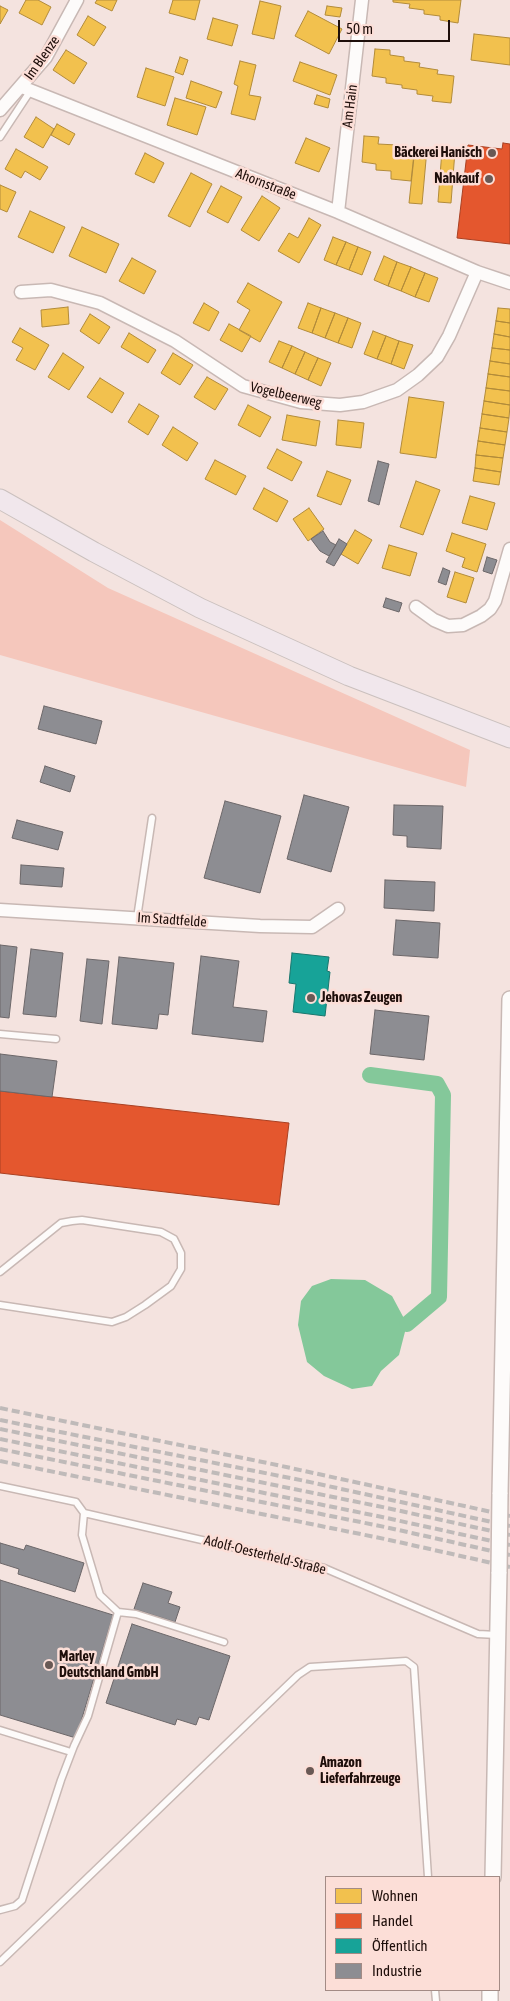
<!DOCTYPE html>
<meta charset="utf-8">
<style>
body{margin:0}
#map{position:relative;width:510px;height:2001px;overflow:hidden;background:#f4e3df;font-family:"Asap Condensed",sans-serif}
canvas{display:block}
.legend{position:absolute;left:325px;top:1876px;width:175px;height:115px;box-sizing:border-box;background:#fcded7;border:1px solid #a38b85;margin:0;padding:6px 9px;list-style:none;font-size:15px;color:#1e0e0a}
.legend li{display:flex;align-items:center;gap:10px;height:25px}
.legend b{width:25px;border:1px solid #a38b85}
.scale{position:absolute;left:338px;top:20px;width:112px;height:22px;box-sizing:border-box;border:2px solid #1e0e0a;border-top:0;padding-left:6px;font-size:15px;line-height:18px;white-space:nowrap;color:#1e0e0a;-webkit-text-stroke:4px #fcded7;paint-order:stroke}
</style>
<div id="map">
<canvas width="510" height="2001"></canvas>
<ul class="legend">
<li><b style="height:14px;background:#f2c14e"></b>Wohnen</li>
<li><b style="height:14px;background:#e4572e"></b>Handel</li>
<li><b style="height:14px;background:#17a398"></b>Öffentlich</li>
<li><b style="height:14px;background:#8d8d92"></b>Industrie</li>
</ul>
<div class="scale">50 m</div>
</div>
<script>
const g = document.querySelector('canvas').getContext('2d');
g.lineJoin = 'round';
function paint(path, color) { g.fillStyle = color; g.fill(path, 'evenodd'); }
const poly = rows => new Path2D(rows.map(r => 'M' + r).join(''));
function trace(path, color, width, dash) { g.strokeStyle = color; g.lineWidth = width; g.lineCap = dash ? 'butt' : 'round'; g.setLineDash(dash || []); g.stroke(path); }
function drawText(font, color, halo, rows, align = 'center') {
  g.font = font + ' "Asap Condensed",sans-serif'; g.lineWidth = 5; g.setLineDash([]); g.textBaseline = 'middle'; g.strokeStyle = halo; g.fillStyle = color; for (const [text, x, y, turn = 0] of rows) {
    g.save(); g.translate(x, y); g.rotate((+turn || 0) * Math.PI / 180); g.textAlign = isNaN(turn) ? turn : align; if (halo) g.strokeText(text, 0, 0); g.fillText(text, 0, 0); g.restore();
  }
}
paint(poly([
 [0,520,108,588,470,750,466,787,0,655]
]), '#f5c7bc');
paint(poly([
 [331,1279,365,1280,392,1296,407,1324,399,1355,381,1371,372,1386,352,1389,324,1376,307,1362,298,1325,301,1301,312,1286]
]), '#84c89a');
const homes = poly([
 [26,0,38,0,51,7,42,25,19,13,26,0],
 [97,0,117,0,112,11,95,3,97,0],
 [173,0,200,0,195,20,169,13,173,0],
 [393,0,461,0,458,23,440,20,440,16,424,14,424,10,409,8,410,4,393,2,393,0],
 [260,1,281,6,274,39,252,34,260,1],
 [0,6,8,10,0,24,0,6],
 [327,6,342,8,340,17,325,15,327,6],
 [308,11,342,29,329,54,295,36,308,11],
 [88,16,106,27,94,46,77,35,88,16],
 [213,18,238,25,232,46,207,39,213,18],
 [474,34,510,38,510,65,471,60,474,34],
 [375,49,390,50,390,55,404,57,404,61,420,63,419,67,438,70,437,74,454,76,451,103,432,101,433,96,417,94,417,90,402,88,402,85,386,83,386,78,372,76,375,49],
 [66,50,87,63,74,84,53,70,66,50],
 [180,57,188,60,183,75,175,72,180,57],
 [240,61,256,65,249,95,261,97,255,120,231,114,238,86,234,84,240,61],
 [300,62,337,75,330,95,293,81,300,62],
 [146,68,174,77,165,106,137,97,146,68],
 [191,81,222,92,216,108,186,98,191,81],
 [317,95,330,99,328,108,314,104,317,95],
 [175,98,206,107,197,135,167,125,175,98],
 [36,117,54,129,43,148,24,137,36,117],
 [57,124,75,134,69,145,51,135,57,124],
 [364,136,379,137,378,144,397,145,396,152,414,154,411,181,391,179,391,171,376,170,376,164,362,162,364,136],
 [306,138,330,148,319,172,295,163,306,138],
 [415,148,427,149,422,204,409,203,415,148],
 [16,149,48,167,40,180,25,171,21,178,5,169,16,149],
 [442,150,455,151,451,203,438,202,442,150],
 [145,153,164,163,154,183,135,174,145,153],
 [191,173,212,184,190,227,168,216,191,173],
 [0,185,16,192,7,212,0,209,0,185],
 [221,186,242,197,228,223,207,212,221,186],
 [262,196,280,208,259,241,241,230,262,196],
 [30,211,65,227,53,253,18,237,30,211],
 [309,218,321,225,299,263,278,251,289,233,298,238,309,218],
 [82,227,119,244,106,273,69,256,82,227],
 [333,237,346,242,336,265,324,260,333,237],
 [346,242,358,247,349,270,336,265,346,242],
 [358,247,371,252,362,275,349,270,358,247],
 [384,256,397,262,388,286,374,280,384,256],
 [132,258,156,271,144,294,119,281,132,258],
 [397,262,411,267,401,291,388,286,397,262],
 [411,267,425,273,415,297,401,291,411,267],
 [425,273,438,278,429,302,415,297,425,273],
 [248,283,282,302,260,342,239,330,250,310,237,302,248,283],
 [204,303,219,312,209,331,193,323,204,303],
 [308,303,321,308,312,333,298,328,308,303],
 [68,307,69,324,42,327,41,310,68,307],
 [321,308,335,313,325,338,312,333,321,308],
 [498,308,510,309,510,323,496,321,498,308],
 [335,313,348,318,338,343,325,338,335,313],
 [90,314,110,327,99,344,80,331,90,314],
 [348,318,361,323,352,348,338,343,348,318],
 [496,321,510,323,510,337,494,334,496,321],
 [229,324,251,336,242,352,220,340,229,324],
 [20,328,49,345,35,370,16,360,23,348,12,342,20,328],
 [373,331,386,336,377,359,364,354,373,331],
 [129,333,156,350,148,363,121,347,129,333],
 [494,334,510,337,510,350,492,348,494,334],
 [386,336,399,341,391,364,377,359,386,336],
 [279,341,292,346,282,368,269,362,279,341],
 [399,341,413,345,404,369,391,364,399,341],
 [292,346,305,352,295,374,282,368,292,346],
 [492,348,510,350,510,364,490,361,492,348],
 [305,352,318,358,308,380,295,374,305,352],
 [63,353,84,367,69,390,48,377,63,353],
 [173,353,193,365,180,385,161,373,173,353],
 [318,358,331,363,321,386,308,380,318,358],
 [490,361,510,364,510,377,488,374,490,361],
 [488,374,510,377,510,391,486,388,488,374],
 [207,377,228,389,215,410,194,397,207,377],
 [100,378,124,393,112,413,87,397,100,378],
 [486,388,510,391,510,405,484,401,486,388],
 [409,397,444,402,436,458,400,453,409,397],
 [484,401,510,405,509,418,482,414,484,401],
 [139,404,159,416,148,435,128,422,139,404],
 [248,405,271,417,260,437,238,425,248,405],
 [482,414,509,418,507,432,480,428,482,414],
 [287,415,320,421,316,446,282,440,287,415],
 [338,420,364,423,361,448,336,445,338,420],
 [173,427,198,443,187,461,162,445,173,427],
 [480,428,507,432,505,445,478,441,480,428],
 [478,441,505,445,503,458,476,455,478,441],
 [277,449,302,462,292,481,267,468,277,449],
 [476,455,503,458,501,472,475,468,476,455],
 [215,460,246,476,236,495,205,479,215,460],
 [475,468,501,472,499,485,473,481,475,468],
 [327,471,351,480,341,505,317,496,327,471],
 [416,481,440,490,423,535,400,527,416,481],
 [264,488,288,501,277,522,253,509,264,488],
 [470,496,495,503,487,530,462,523,470,496],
 [309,508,324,529,308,541,293,519,309,508],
 [355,530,372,540,358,564,341,554,355,530],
 [452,533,486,544,477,572,462,567,465,558,446,551,452,533],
 [389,545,417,553,410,576,382,568,389,545],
 [455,572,474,578,466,603,447,597,455,572]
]);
paint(homes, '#f2c14e');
trace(homes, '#b28b3a', 1);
const shops = poly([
 [503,143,510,144,510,244,457,238,468,145,502,149,503,143],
 [0,1091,289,1123,279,1205,0,1173,0,1091]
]);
paint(shops, '#e4572e');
trace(shops, '#a94123', 1);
const public = poly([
 [292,953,329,957,327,971,330,972,325,1016,293,1012,296,984,289,983,292,953]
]);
paint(public, '#17a398');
trace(public, '#19766d', 1);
const industry = poly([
 [378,461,389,464,379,505,368,501,378,461],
 [323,531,330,542,336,545,329,556,320,551,311,539,323,531],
 [339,539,347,544,334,566,326,562,339,539],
 [487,557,497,560,492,574,483,571,487,557],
 [443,568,450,571,446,585,438,582,443,568],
 [386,598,402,603,399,612,383,607,386,598],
 [44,706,102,721,96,744,38,729,44,706],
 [45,766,75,776,70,792,40,782,45,766],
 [304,795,349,807,331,872,287,859,304,795],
 [225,801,281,816,260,893,204,878,225,801],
 [394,805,443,806,441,849,407,847,407,836,393,835,394,805],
 [17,820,63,832,58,850,12,838,17,820],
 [21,865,64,868,62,887,20,884,21,865],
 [385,880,435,882,434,911,384,908,385,880],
 [396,920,440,923,438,958,393,955,396,920],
 [0,945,17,947,9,1018,0,1017,0,945],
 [31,949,63,953,56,1017,23,1014,31,949],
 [201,956,239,961,233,1007,267,1011,263,1042,192,1034,201,956],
 [119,957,174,963,168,1015,159,1014,157,1029,112,1024,119,957],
 [87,959,109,961,102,1024,80,1021,87,959],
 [375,1010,429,1016,424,1060,370,1054,375,1010],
 [0,1054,57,1061,52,1097,0,1091,0,1054],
 [0,1543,24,1550,26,1545,84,1563,75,1592,18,1574,19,1569,0,1563,0,1543],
 [0,1580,113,1615,76,1738,0,1715,0,1580],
 [143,1583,172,1592,168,1603,180,1607,175,1622,134,1609,143,1583],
 [132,1624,230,1656,209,1720,199,1717,196,1725,177,1719,175,1725,106,1703,132,1624]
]);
paint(industry, '#8d8d92');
trace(industry, '#6c6769', 1);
trace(poly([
 [370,1075,437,1084,443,1095,439,1297,407,1324]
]), '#84c89a', 16);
const service = poly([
 [0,137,31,90],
 [137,918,152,818],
 [0,1034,56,1039],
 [0,1272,61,1223,72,1221,82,1220,161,1232,174,1239,181,1253,181,1269,171,1286,145,1305,126,1317,112,1322,0,1305],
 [0,1486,76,1502,84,1513,82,1535,100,1595,118,1612,88,1716,74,1746,61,1780,22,1900,15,1906,0,1910],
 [84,1513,324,1568,478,1634,497,1635],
 [118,1612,136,1614,224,1642],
 [0,1730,71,1752],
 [0,1962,298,1675,310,1667,406,1661,414,1667,428,1877],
 [435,1990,436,2001]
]);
const minor = poly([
 [22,87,338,212,477,272,510,283],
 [0,110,46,57,77,0],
 [338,212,362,0],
 [21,292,51,290,100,303,175,341,243,386,301,402,340,405,363,402,397,390,418,375,437,357,449,336,477,272],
 [416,607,434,620,448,626,463,625,481,616,490,609,495,601,510,549],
 [0,910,260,926,312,927,338,909]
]);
const tertiary = poly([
 [500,1494,510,999],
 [493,1877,499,1572],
 [490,2001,490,1990]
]);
const primary = poly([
 [0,499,94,552,200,608,349,676,510,738]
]);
trace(service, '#c8b8b4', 9);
trace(minor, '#c8b8b4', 15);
trace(tertiary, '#c8b8b4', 18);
trace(primary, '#cac0be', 21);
trace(service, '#fdfbfa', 6);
trace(minor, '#fdfbfa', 12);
trace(tertiary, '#fdfbfa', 15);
trace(primary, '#f1e7ec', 19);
trace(poly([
 [0,1408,277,1465,510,1516],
 [0,1420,305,1481,510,1526],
 [0,1429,387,1508,510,1535],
 [0,1439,382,1517,510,1545],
 [0,1449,385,1527,510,1555],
 [0,1461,385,1539,510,1567]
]), '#bfbab9', 4, [8, 4]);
const tertiaryBridge = poly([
 [499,1572,500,1494]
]);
trace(tertiaryBridge, '#c8b8b4', 18, []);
trace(tertiaryBridge, '#fdfbfa', 15);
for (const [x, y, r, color] of [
 [492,153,5,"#695955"],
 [489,179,5,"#695955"],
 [311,998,5,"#695955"],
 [49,1665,5,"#695955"],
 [310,1771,5,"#695955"]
]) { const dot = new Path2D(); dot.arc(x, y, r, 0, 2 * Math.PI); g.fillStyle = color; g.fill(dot); trace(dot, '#fcded7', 2); }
drawText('14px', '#1e0e0a', '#fcded7', [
 ["Im Blenze",42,58,-55],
 ["Am Hain",350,106,-83],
 ["Ahornstraße",266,184,21],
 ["Vogelbeerweg",286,395,13],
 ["Im Stadtfelde",172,920,4],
 ["Adolf-Oesterheld-Straße",265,1555,14]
]);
drawText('bold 14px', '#1e0e0a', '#fcded7', [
 ["Bäckerei Hanisch",482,153,"right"],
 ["Nahkauf",479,179,"right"],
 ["Jehovas Zeugen",321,998],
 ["Marley",59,1657],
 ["Deutschland GmbH",59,1673],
 ["Amazon",320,1763],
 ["Lieferfahrzeuge",320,1779]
], 'left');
</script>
